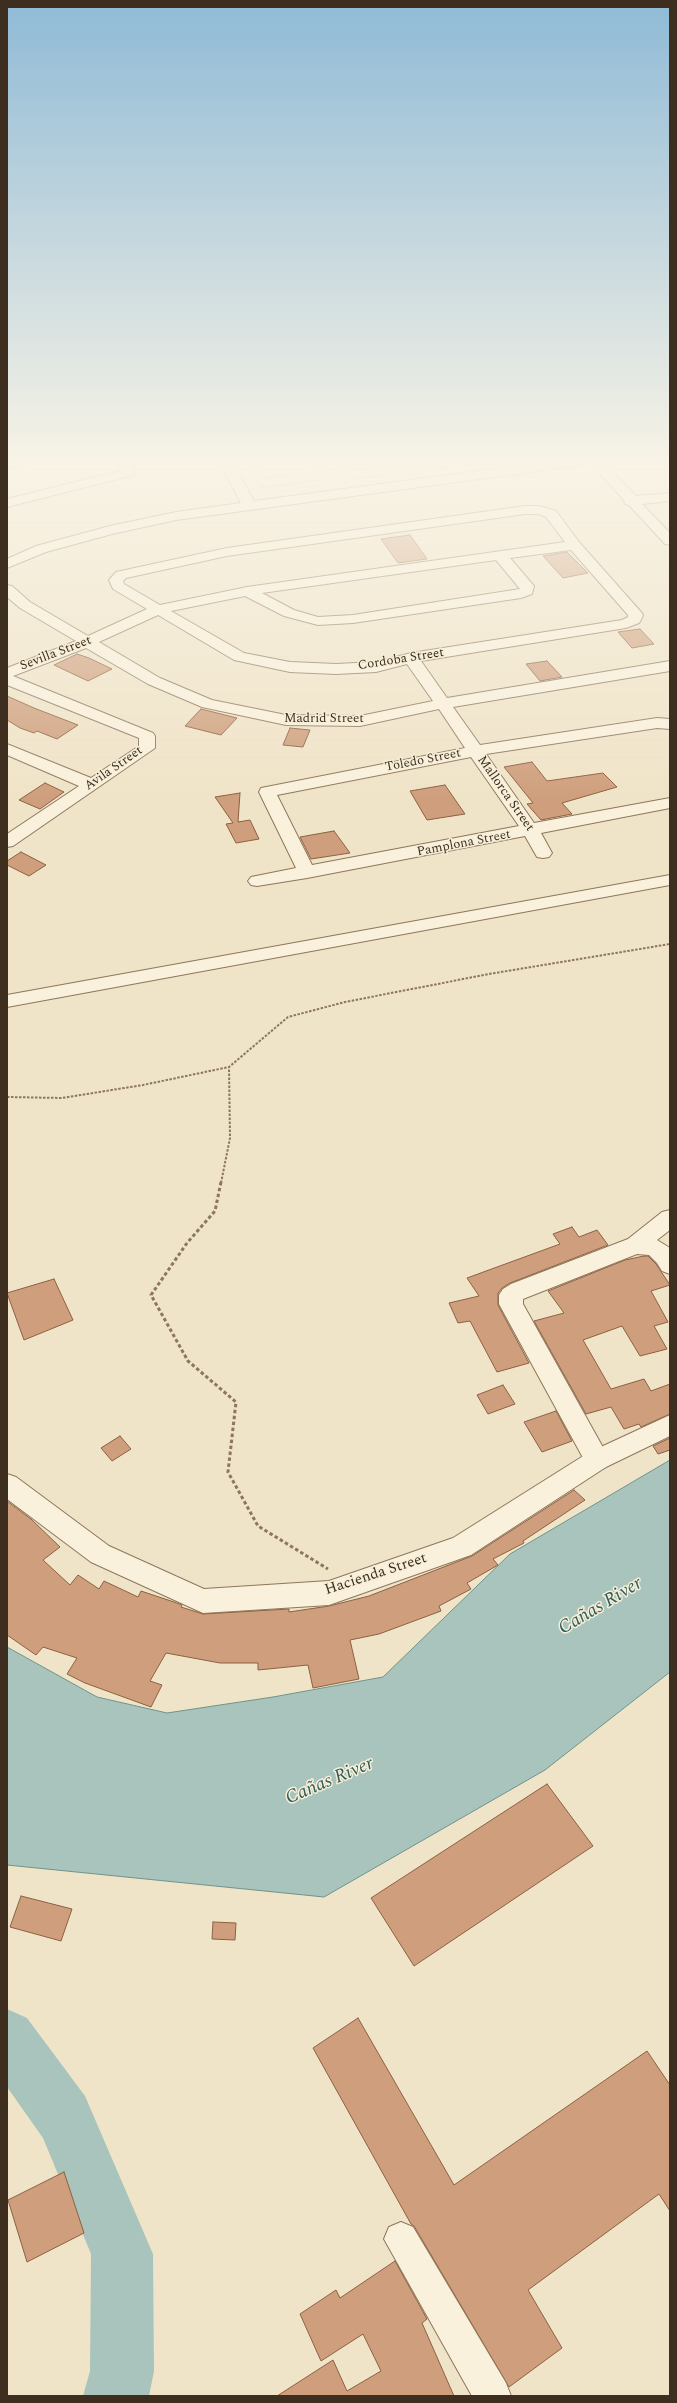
<!DOCTYPE html>
<meta charset="utf-8">
<style>
body{margin:0}
#map{position:relative;width:677px;height:2403px;overflow:hidden;background:#f0e4c8;font-family:Spectral,serif}
canvas{display:block}
.frame{position:absolute;inset:0;border:8px solid #3d2e20;pointer-events:none}
</style>
<div id="map">
<canvas width="677" height="2403"></canvas>
<div class="frame"></div>
</div>
<script>
const g = document.querySelector('canvas').getContext('2d');
g.lineJoin = 'round';
function paint(path, color) { g.fillStyle = color; g.fill(path, 'evenodd'); }
const poly = rows => new Path2D(rows.map(r => 'M' + r).join(''));
function trace(path, color, width, dash) { g.strokeStyle = color; g.lineWidth = width; g.lineCap = dash ? 'butt' : 'round'; g.setLineDash(dash || []); g.stroke(path); }
function drawText(font, color, halo, rows, align = 'center') {
  g.font = font + ' Spectral,serif'; g.lineWidth = 3; g.setLineDash([]); g.textBaseline = 'middle'; g.strokeStyle = halo; g.fillStyle = color; for (const [text, x, y, turn = 0] of rows) {
    g.save(); g.translate(x, y); g.rotate((+turn || 0) * Math.PI / 180); g.textAlign = isNaN(turn) ? turn : align; if (halo) g.strokeText(text, 0, 0); g.fillText(text, 0, 0); g.restore();
  }
}
const water = poly([
 [670,1460,670,1672,545,1770,324,1897,7,1865,7,1647,97,1697,167,1713,273,1697,383,1677,510,1554,670,1460]
]);
paint(water, '#a9c4bc');
trace(water, '#6f938a', 1);
paint(poly([
 [7,2009,27,2018,85,2096,153,2254,154,2371,149,2396,83,2396,90,2371,91,2254,43,2138,7,2087,7,2009]
]), '#a9c4bc');
const building = poly([
 [410,535,427,559,398,563,381,539,410,535],
 [567,552,588,573,563,578,543,556,567,552],
 [640,629,654,644,632,648,618,632,640,629],
 [77,654,89,658,112,669,88,681,54,665,77,654],
 [547,661,562,677,540,681,526,664,547,661],
 [7,696,34,708,78,725,57,739,37,731,34,733,20,728,7,720,7,696],
 [201,709,237,718,221,735,185,726,201,709],
 [290,728,310,730,303,747,283,745,290,728],
 [532,762,547,781,603,773,617,787,562,803,572,814,541,820,527,804,533,803,504,767,532,762],
 [45,783,64,792,40,809,19,800,45,783],
 [445,785,465,814,427,820,410,791,445,785],
 [240,793,238,822,250,820,259,839,236,843,226,824,233,823,215,797,240,793],
 [334,831,350,853,311,859,300,837,334,831],
 [21,852,46,865,29,876,7,865,7,861,21,852],
 [572,1227,579,1237,597,1230,608,1245,510,1283,502,1288,498,1293,498,1305,529,1363,497,1372,470,1321,458,1323,449,1303,479,1296,467,1278,560,1244,553,1234,572,1227],
 [644,1256,648,1256,656,1264,670,1285,651,1291,668,1322,654,1326,667,1349,640,1356,622,1326,583,1340,611,1389,644,1379,651,1391,670,1384,670,1414,641,1427,639,1424,624,1429,611,1407,586,1414,534,1321,564,1313,548,1291,625,1260,644,1256],
 [54,1279,73,1320,24,1340,7,1293,54,1279],
 [503,1385,515,1404,488,1414,477,1395,503,1385],
 [556,1411,572,1441,542,1452,524,1422,556,1411],
 [120,1436,131,1449,112,1461,101,1448,120,1436],
 [670,1438,670,1450,658,1454,653,1446,670,1438],
 [574,1490,585,1500,523,1541,524,1543,493,1559,498,1565,467,1583,471,1589,439,1606,441,1611,379,1634,350,1640,359,1679,313,1688,308,1665,258,1670,258,1663,220,1663,166,1653,150,1681,162,1685,151,1707,85,1683,67,1674,77,1658,43,1647,36,1655,7,1635,7,1501,31,1519,60,1547,43,1560,70,1585,78,1575,99,1589,104,1581,138,1597,141,1591,174,1602,182,1605,181,1607,203,1614,289,1609,289,1612,329,1606,369,1596,472,1556,574,1490],
 [547,1784,593,1846,414,1966,371,1898,547,1784],
 [21,1896,72,1909,61,1941,10,1927,21,1896],
 [213,1922,236,1923,235,1940,212,1939,213,1922],
 [358,2018,454,2185,647,2051,670,2085,670,2211,659,2194,528,2290,562,2348,509,2387,414,2226,411,2224,313,2048,358,2018],
 [64,2172,84,2233,27,2262,8,2200,64,2172],
 [395,2261,427,2319,422,2323,454,2396,277,2396,333,2360,347,2391,381,2371,363,2334,321,2361,300,2314,336,2290,340,2298,395,2261]
]);
paint(building, '#cf9f7d');
trace(building, '#8d5f41', 1);
const service = poly([
 [250,461,263,483,323,475,314,461],
 [340,461,350,475,459,461]
]);
const minor = poly([
 [7,461,31,461,30,464,7,469,7,461],
 [120,461,133,461,135,472,134,475,7,507,7,499,120,471,120,461],
 [219,461,232,461,254,501,552,461,602,461,636,496,670,493,670,501,642,504,670,533,670,545,665,544,629,505,625,504,624,500,589,462,583,465,176,520,112,534,46,552,7,568,7,559,36,546,110,526,176,512,241,503,219,461],
 [525,506,539,506,556,511,579,542,641,612,643,615,641,620,639,623,626,628,421,661,447,698,670,661,670,671,453,707,480,745,657,718,670,719,670,729,657,728,486,754,534,823,670,798,670,808,541,833,552,853,549,857,543,858,537,857,525,836,307,878,257,886,251,885,248,881,251,877,296,868,259,792,261,788,465,748,439,709,360,726,286,725,202,707,148,684,86,648,13,676,153,733,155,736,155,748,13,846,7,847,7,834,79,786,7,755,7,744,91,778,139,746,139,738,7,685,7,668,76,641,20,608,7,597,7,585,12,586,30,602,88,636,147,609,113,589,109,580,116,572,227,548,525,506],
 [525,514,538,514,546,517,565,542,247,587,160,605,124,584,123,581,126,578,227,556,525,514],
 [571,550,628,615,628,617,622,620,411,653,376,662,336,664,290,662,244,653,171,611,245,596,284,616,318,625,353,623,521,598,532,594,534,586,510,558,571,550],
 [496,560,520,589,353,615,318,617,294,610,262,593,496,560],
 [158,615,234,660,290,672,336,674,376,672,407,664,433,701,360,716,286,715,212,700,160,678,99,642,158,615],
 [471,757,519,826,312,865,277,795,471,757],
 [670,875,670,885,7,1007,7,995,670,875],
 [670,1210,670,1230,657,1240,670,1248,670,1274,662,1271,657,1263,649,1255,637,1254,523,1299,523,1304,610,1460,606,1467,597,1471,588,1467,499,1304,499,1295,503,1289,511,1284,628,1239,662,1212,670,1210],
 [401,2222,413,2227,506,2383,511,2396,472,2396,384,2239,389,2227,401,2222]
]);
const tertiary = poly([
 [670,1415,670,1436,606,1467,471,1555,329,1605,203,1613,91,1562,7,1499,7,1474,16,1477,109,1546,204,1589,329,1581,453,1538,588,1453,670,1415]
]);
trace(service, '#8d765c', 9);
trace(minor, '#8d765c', 2);
trace(tertiary, '#8d765c', 2);
trace(poly([
 [7,1097,62,1098,143,1085,229,1067],
 [221,1183,230,1138,229,1067,288,1017,345,1002,489,974,670,944]
]), '#8d765c', 2, [2.5, 1.5]);
trace(poly([
 [221,1182,215,1211,187,1243,151,1295,188,1361,236,1402,228,1472,258,1526,328,1569]
]), '#8d765c', 3, [3.5, 2.5]);
trace(service, '#faf1dc', 8);
paint(minor, '#faf1dc');
paint(tertiary, '#faf1dc');
const sky = g.createLinearGradient(0, 0, 0, 798);
sky.addColorStop(0, '#8fbad6');
sky.addColorStop(0.58, '#f8f3e6');
sky.addColorStop(1, '#f8f3e600');
g.fillStyle = sky;
g.fillRect(0, 0, 677, 798);
drawText('13px', '#3d2e20', '#f7eed8', [
 ["Sevilla Street",56,654,-21],
 ["Cordoba Street",401,660,-9],
 ["Madrid Street",324,719],
 ["Toledo Street",423,761,-11],
 ["Avila Street",114,769,-35],
 ["Mallorca Street",505,794,55],
 ["Pamplona Street",464,844,-11]
]);
drawText('15px', '#3d2e20', '#f7eed8', [
 ["Hacienda Street",376,1575,-18]
]);
drawText('italic 19px', '#2f5d5a', '#f7eed8', [
 ["Cañas River",601,1607,-31],
 ["Cañas River",330,1782,-23]
]);
</script>
